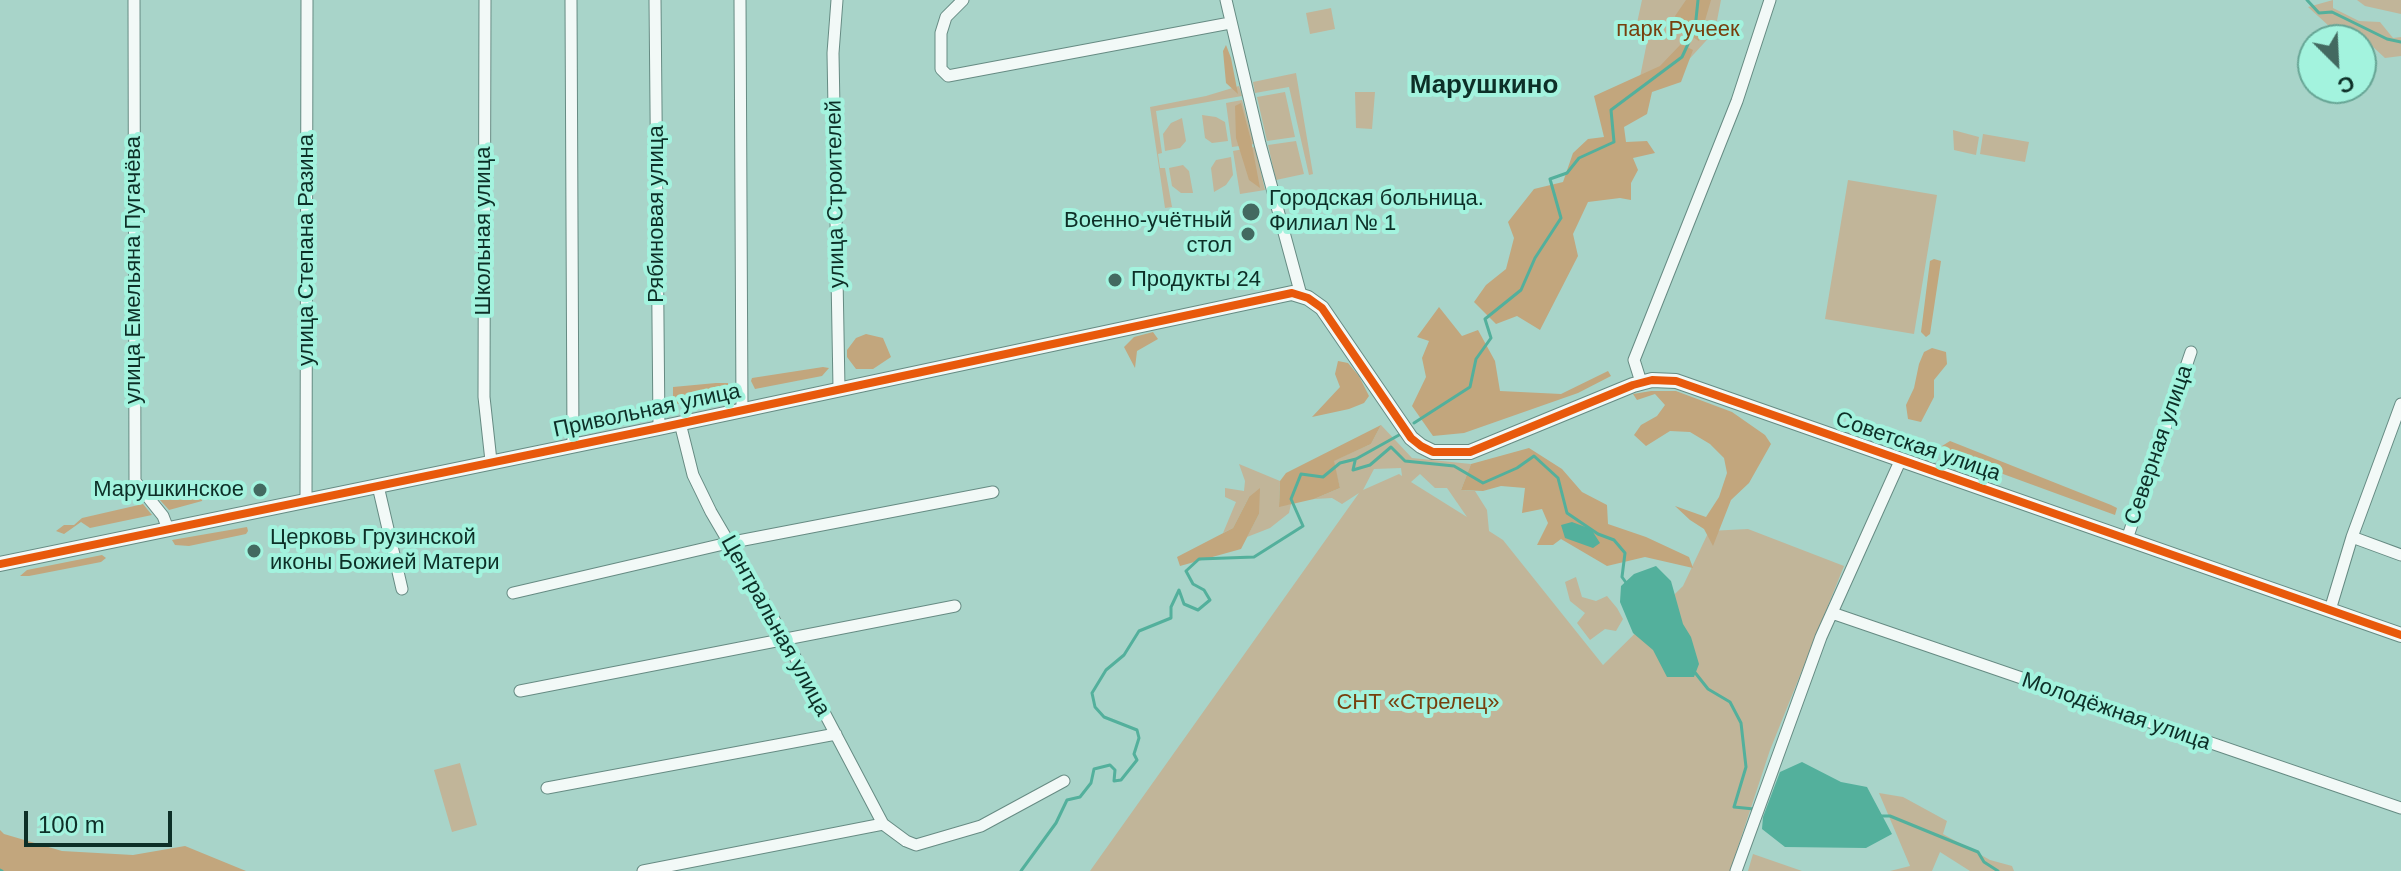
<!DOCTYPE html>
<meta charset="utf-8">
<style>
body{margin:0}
#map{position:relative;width:2401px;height:871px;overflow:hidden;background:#a8d4c9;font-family:Helvetica,sans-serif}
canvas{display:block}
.north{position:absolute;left:2297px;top:24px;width:80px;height:80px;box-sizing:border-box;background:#a3f3de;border:2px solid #67a595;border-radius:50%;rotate:156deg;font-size:22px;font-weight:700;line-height:32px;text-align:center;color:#0d2f27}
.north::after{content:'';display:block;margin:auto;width:28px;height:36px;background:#436960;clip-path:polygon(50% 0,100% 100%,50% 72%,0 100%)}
.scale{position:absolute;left:24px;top:811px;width:148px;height:36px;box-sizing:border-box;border:4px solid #0d2f27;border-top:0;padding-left:10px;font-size:24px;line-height:28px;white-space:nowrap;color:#0d2f27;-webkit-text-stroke:6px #a3f3de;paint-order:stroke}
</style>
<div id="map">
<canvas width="2401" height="871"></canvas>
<div class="north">С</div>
<div class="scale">100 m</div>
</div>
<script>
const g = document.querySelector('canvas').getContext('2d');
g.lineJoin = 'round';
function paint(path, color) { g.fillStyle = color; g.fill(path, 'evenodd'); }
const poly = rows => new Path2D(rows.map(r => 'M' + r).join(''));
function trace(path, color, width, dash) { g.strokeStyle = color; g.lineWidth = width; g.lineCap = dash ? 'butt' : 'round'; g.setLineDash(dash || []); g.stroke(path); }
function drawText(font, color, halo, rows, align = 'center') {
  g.font = font + ' Helvetica,sans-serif'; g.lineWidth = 8; g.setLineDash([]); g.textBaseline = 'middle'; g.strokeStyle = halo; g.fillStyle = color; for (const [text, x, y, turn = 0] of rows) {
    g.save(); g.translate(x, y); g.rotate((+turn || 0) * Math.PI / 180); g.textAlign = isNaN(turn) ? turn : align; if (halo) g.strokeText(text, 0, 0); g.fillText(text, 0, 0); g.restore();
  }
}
paint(poly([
 [1642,0,1721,0,1715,31,1683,66,1640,77,1650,27,1637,23],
 [2333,0,2333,8,2359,21,2380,22,2393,38,2401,37,2401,56,2385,58,2359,34,2329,26,2308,7],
 [2357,0,2401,0,2401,14,2365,6],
 [1331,8,1335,29,1310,34,1306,13],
 [1296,73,1313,174,1309,175,1289,87,1255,93,1253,82],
 [1239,86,1242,96,1156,111,1162,153,1158,154,1160,168,1165,168,1172,207,1165,208,1150,107,1206,96],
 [1285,92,1295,137,1267,141,1257,97],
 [1355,92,1375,92,1372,129,1356,128],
 [1242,100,1254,144,1232,147,1226,103],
 [1202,115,1216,117,1225,122,1228,141,1212,143,1205,138],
 [1182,118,1186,141,1180,148,1165,151,1163,134,1171,123],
 [1953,130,1979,137,1976,155,1954,150],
 [1983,134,2029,142,2025,162,1980,154],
 [1296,141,1304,174,1276,180,1268,145],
 [1255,147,1265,190,1240,194,1233,151],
 [1231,157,1233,175,1226,185,1214,192,1211,168,1216,160],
 [1183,165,1189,171,1193,193,1181,193,1172,186,1169,168],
 [1848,180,1937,195,1914,334,1825,319],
 [1381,425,1412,458,1471,464,1461,490,1475,491,1487,510,1489,531,1503,540,1603,665,1683,586,1709,531,1748,529,1844,566,1770,750,1730,871,1090,871,1359,493,1342,504,1332,498,1314,499,1340,488,1333,461,1371,444],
 [1401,468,1402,476,1399,474,1363,490,1374,469],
 [1420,474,1435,488,1447,488,1467,517,1411,482],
 [1239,464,1280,481,1279,506,1291,504,1289,513,1270,528,1247,537,1259,514,1249,497,1233,528,1223,533,1236,502,1225,497,1225,488,1244,491,1245,481],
 [1576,577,1582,597,1596,601,1607,596,1617,608,1623,619,1616,631,1605,629,1590,640,1577,623,1585,613,1570,601,1565,582],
 [460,763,477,825,452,832,434,770],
 [1879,793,1903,797,1947,821,1943,834,1990,860,2012,866,2014,871,1970,871,1940,852,1932,871,1890,871,1910,866],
 [1753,854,1802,871,1748,871]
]), '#c1b599');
paint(poly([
 [1686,0,1711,0,1699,41,1685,32,1675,16],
 [1681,44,1693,50,1681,82,1652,92,1647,114,1624,127,1626,142,1647,141,1655,153,1633,158,1638,170,1631,183,1631,200,1620,198,1588,202,1573,234,1578,256,1540,330,1517,316,1496,324,1474,302,1486,285,1506,269,1514,238,1508,222,1534,189,1563,182,1573,153,1588,139,1604,137,1594,96,1660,66],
 [1226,45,1231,58,1238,94,1226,83,1223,51],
 [1241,103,1251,140,1260,188,1249,180,1236,138,1235,106],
 [1934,259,1941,261,1930,334,1926,337,1921,332,1930,261],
 [1439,307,1462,336,1478,330,1495,361,1500,391,1561,394,1608,371,1611,376,1578,393,1464,433,1433,436,1412,406,1426,377,1422,358,1429,341,1417,337],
 [1153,332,1158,339,1137,351,1135,368,1124,347,1134,337],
 [866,334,883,338,891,357,873,369,856,369,847,357,847,350,856,338],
 [1932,348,1946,352,1947,364,1934,380,1934,397,1921,422,1908,419,1906,405,1914,388,1919,364,1924,352],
 [1338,361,1348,363,1359,376,1369,396,1364,403,1349,409,1312,417,1340,387,1335,374],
 [823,367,829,368,822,376,755,389,751,381,752,378],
 [716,383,728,383,728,393,673,405,673,387],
 [1651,391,1676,391,1732,412,1765,435,1771,444,1749,483,1731,500,1713,546,1704,529,1690,520,1675,506,1706,517,1719,497,1727,473,1724,458,1710,444,1690,432,1670,431,1646,446,1634,435,1641,425,1657,416,1665,405,1655,394,1637,400,1633,394],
 [1381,425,1371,444,1334,461,1340,488,1314,499,1279,507,1280,481,1286,473],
 [1950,441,2111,505,2117,508,2115,515,1973,463,1944,455,1942,446],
 [1529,448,1562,469,1582,492,1607,505,1608,524,1646,537,1689,557,1693,568,1645,557,1607,566,1561,539,1553,545,1537,545,1548,523,1542,509,1522,513,1525,488,1501,486,1483,491,1461,490,1471,464],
 [1260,488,1259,514,1241,549,1180,566,1177,557,1233,528,1249,497],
 [186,490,204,490,202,501,169,510,159,499],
 [143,504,152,515,90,528,81,522,64,534,56,531,64,525,74,525,82,518],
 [247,527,248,531,246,534,189,546,175,545,172,540],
 [102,555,106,558,101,562,29,576,20,576,27,570],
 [0,830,4,834,62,851,133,855,185,846,246,871,0,871]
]), '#c2a67d');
paint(poly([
 [1572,522,1591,529,1600,543,1593,548,1565,538,1561,525],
 [1656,566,1671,581,1683,624,1691,637,1699,664,1694,677,1667,677,1653,650,1633,633,1620,602,1621,586,1634,574],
 [1802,762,1841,782,1867,787,1892,834,1866,848,1785,847,1762,829,1763,817,1780,772]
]), '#53b09c');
trace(poly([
 [2307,0,2319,13,2332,12,2387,39,2401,42],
 [1414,423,1470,387,1476,359,1491,338,1485,319,1521,290,1535,258,1561,218,1550,179,1567,173,1579,158,1614,142,1611,110,1682,57,1695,29,1698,0],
 [1355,461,1353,470,1370,465,1391,447,1405,461,1454,466,1483,483,1517,468,1534,456,1558,478,1567,513,1598,534,1614,540,1625,553,1622,577,1627,584],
 [1693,670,1708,689,1730,702,1741,723,1746,767,1734,807,1754,809],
 [1881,816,1890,816,1978,852,1984,862,1998,871],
 [0,870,2,871],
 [1021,871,1056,823,1067,800,1080,797,1091,783,1094,769,1110,765,1115,770,1114,781,1121,780,1137,760,1134,754,1139,738,1137,730,1104,717,1095,707,1092,693,1106,670,1124,655,1139,631,1171,618,1171,607,1179,590,1184,604,1198,610,1210,600,1204,590,1193,584,1186,571,1199,559,1254,557,1303,526,1291,499,1301,474,1323,477,1340,463,1356,459,1399,435]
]), '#53b09c', 3);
const minor = poly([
 [134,0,135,481,163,516,168,529],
 [485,0,484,397,491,461],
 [571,0,573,444],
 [655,0,659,428],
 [740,0,742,410],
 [837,0,833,53,839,388],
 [963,0,946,17,941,33,941,69,948,76,1230,23],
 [1226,0,1260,144,1301,295],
 [1641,382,1634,360,1737,101,1770,0],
 [680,423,693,475,711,512,786,640,883,824,906,841,916,845,981,826,1064,781],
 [378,486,402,589],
 [306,500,307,0],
 [2352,537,2401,555],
 [2127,539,2191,352],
 [513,593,728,543,993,492],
 [2330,610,2352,537,2401,404],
 [1832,613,2401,808],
 [520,691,955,606],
 [547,788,836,734],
 [643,871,883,824],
 [1736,871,1821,637,1901,459]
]);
const tertiary = poly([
 [0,564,659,428,1292,293,1308,298,1322,308,1411,438,1421,446,1433,452,1470,452,1633,385,1652,380,1676,381,2401,635]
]);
trace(minor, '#668b83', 13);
trace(tertiary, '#668b83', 16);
trace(minor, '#f2f9f7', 11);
trace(tertiary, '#f2f9f7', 14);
trace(poly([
 [0,564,659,428,1292,293,1308,298,1322,308,1411,438,1421,446,1433,452,1470,452,1633,385,1652,380,1676,381,2401,635]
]), '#e8590c', 8);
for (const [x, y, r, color] of [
 [1251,212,10,"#436960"],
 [1248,234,8,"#436960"],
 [1115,280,8,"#436960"],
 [260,490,8,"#436960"],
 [254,551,8,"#436960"]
]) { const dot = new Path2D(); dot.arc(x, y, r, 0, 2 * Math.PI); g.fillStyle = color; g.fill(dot); trace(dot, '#a3f3de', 3); }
drawText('22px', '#773f0d', '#a3f3de', [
 ["парк Ручеек",1678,30],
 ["СНТ «Стрелец»",1418,703]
]);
drawText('22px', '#0d2f27', '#a3f3de', [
 ["улица Строителей",836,194,-91],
 ["Рябиновая улица",657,214,-90],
 ["Школьная улица",484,231,-90],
 ["улица Степана Разина",307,250,-90],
 ["улица Емельяна Пугачёва",134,270,-90],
 ["Привольная улица",647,411,-12],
 ["Северная улица",2159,445,-71],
 ["Советская улица",1918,447,19],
 ["Центральная улица",775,626,61],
 ["Молодёжная улица",2116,712,19]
]);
drawText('22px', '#0d2f27', '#a3f3de', [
 ["Городская больница.",1269,199],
 ["Филиал № 1",1269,224],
 ["Военно-учётный",1232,221,"right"],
 ["стол",1232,246,"right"],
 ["Продукты 24",1131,280],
 ["Марушкинское",244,490,"right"],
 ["Церковь Грузинской",270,538],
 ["иконы Божией Матери",270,563]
], 'left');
drawText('bold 26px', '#0d2f27', '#a3f3de', [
 ["Марушкино",1484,86]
]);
</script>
